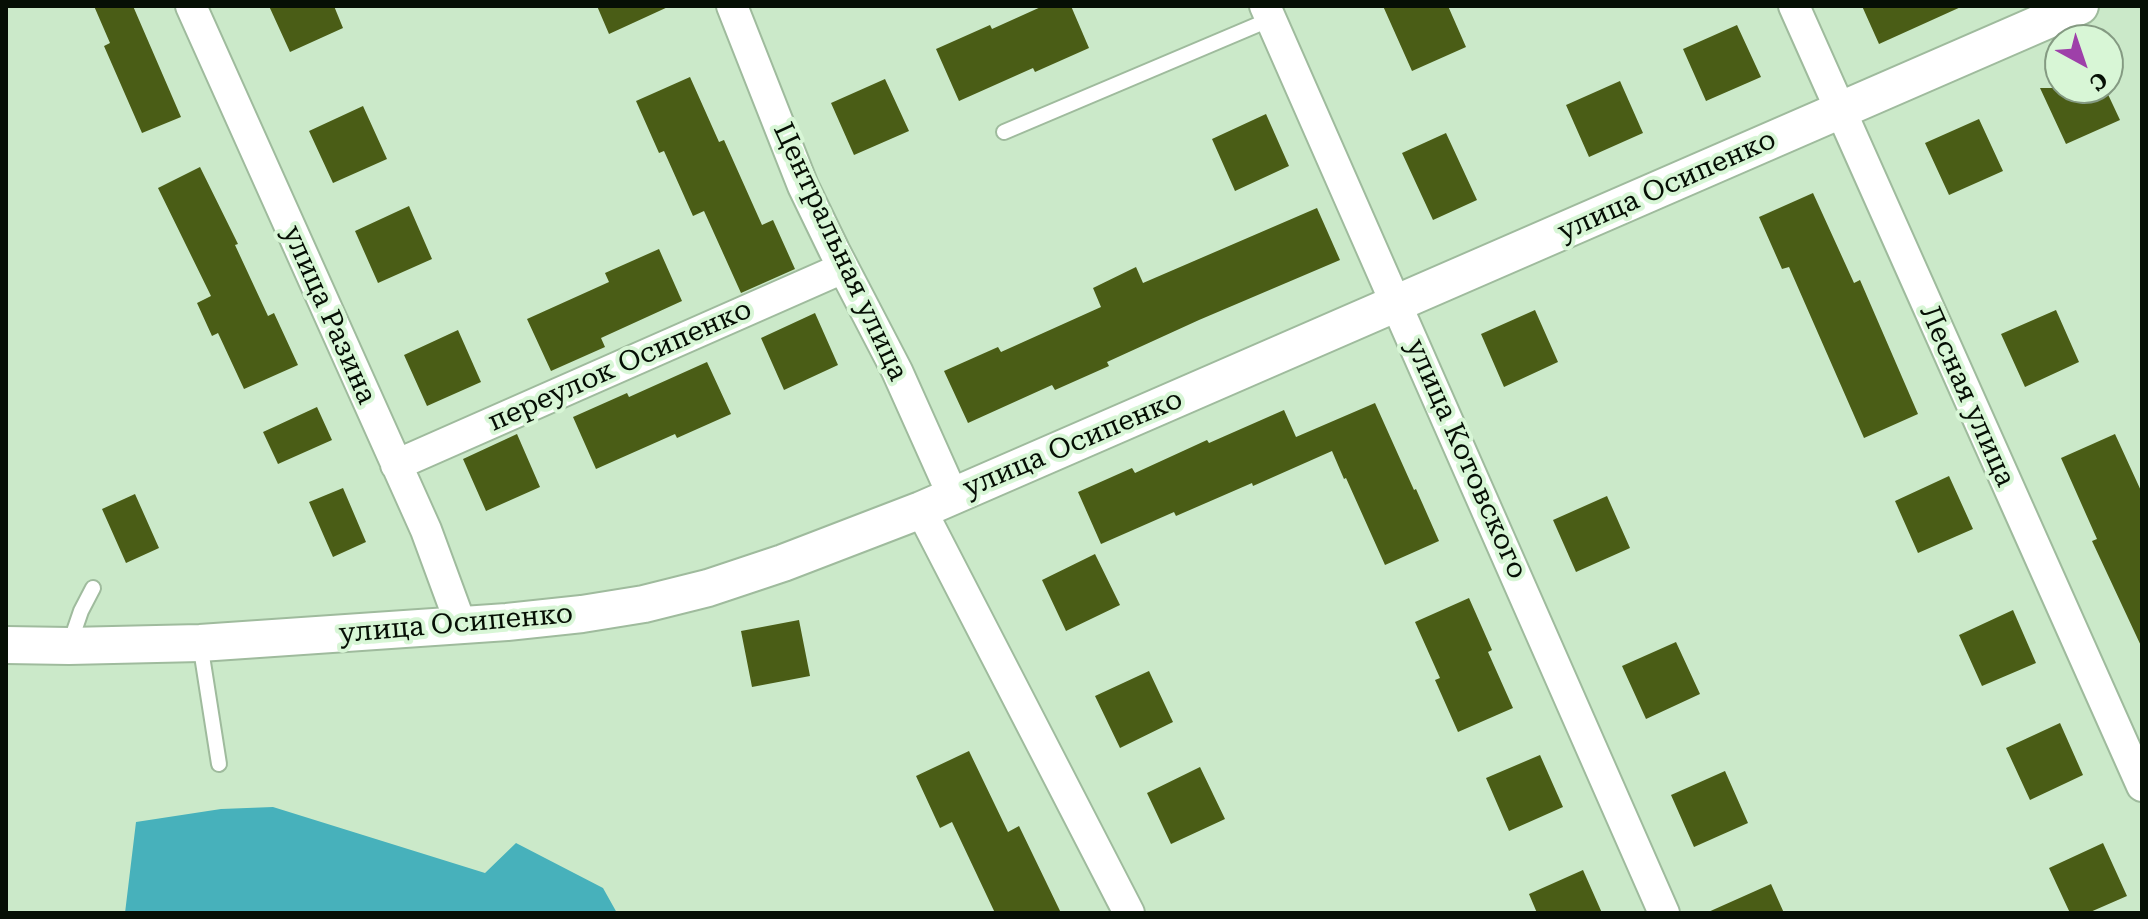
<!DOCTYPE html>
<meta charset="utf-8">
<style>
body{margin:0}
#map{position:relative;width:2148px;height:919px;overflow:hidden;background:#cbe9c9;font-family:"Roboto Serif",serif}
canvas{display:block}
.frame{position:absolute;inset:0;border:8px solid #060f05;pointer-events:none}
.north{position:absolute;left:2044px;top:24px;width:80px;height:80px;box-sizing:border-box;background:#d8f6d6;border:2px solid #849a82;border-radius:50%;rotate:140deg;font-size:22px;font-weight:700;line-height:32px;text-align:center;color:#060f05}
.north::after{content:'';display:block;margin:auto;width:28px;height:36px;background:#9e40a9;clip-path:polygon(50% 0,100% 100%,50% 72%,0 100%)}
</style>
<div id="map">
<canvas width="2148" height="919"></canvas>
<div class="frame"></div>
<div class="north">С</div>
</div>
<script>
const g = document.querySelector('canvas').getContext('2d');
g.lineJoin = 'round';
function paint(path, color) { g.fillStyle = color; g.fill(path, 'evenodd'); }
const poly = rows => new Path2D(rows.map(r => 'M' + r).join(''));
function trace(path, color, width, dash) { g.strokeStyle = color; g.lineWidth = width; g.lineCap = dash ? 'butt' : 'round'; g.setLineDash(dash || []); g.stroke(path); }
function drawText(font, color, halo, rows, align = 'center') {
  g.font = font + ' "Roboto Serif",serif'; g.lineWidth = 8; g.setLineDash([]); g.textBaseline = 'middle'; g.strokeStyle = halo; g.fillStyle = color; for (const [text, x, y, turn = 0] of rows) {
    g.save(); g.translate(x, y); g.rotate((+turn || 0) * Math.PI / 180); g.textAlign = isNaN(turn) ? turn : align; if (halo) g.strokeText(text, 0, 0); g.fillText(text, 0, 0); g.restore();
  }
}
paint(poly([
 [273,807,485,873,516,843,603,888,617,913,125,913,136,822,221,809]
]), '#47b1bb');
paint(poly([
 [94,6,133,6,181,117,142,133,104,46,110,43],
 [269,6,334,6,343,28,290,52],
 [597,6,670,6,609,34],
 [1043,6,1071,6,1089,48,1035,72,1033,68,959,101,936,49,990,25,992,29],
 [1383,6,1448,6,1466,47,1412,71],
 [1862,6,1963,6,1879,44],
 [1737,25,1761,77,1706,101,1683,49],
 [690,77,719,142,724,140,762,225,773,220,795,269,741,293,704,211,693,216,664,151,659,153,636,101],
 [885,79,909,131,854,155,831,103],
 [1620,81,1643,133,1589,157,1566,105],
 [2040,88,2105,88,2120,120,2066,144],
 [363,106,387,159,333,183,309,131],
 [1266,114,1289,166,1235,191,1212,139],
 [1979,119,2003,171,1949,195,1925,143],
 [1446,133,1477,200,1433,220,1402,153],
 [200,167,238,244,235,245,268,316,274,313,298,365,244,389,218,333,212,336,197,303,211,296,158,188],
 [1813,193,1854,283,1860,280,1918,414,1864,438,1789,267,1782,269,1759,217],
 [409,206,432,259,378,283,355,231],
 [1317,208,1340,260,1199,320,1107,362,1109,366,1055,390,1052,385,968,423,944,371,998,347,1001,352,1101,307,1093,288,1136,267,1143,283],
 [659,249,682,301,601,338,605,347,551,371,527,319,609,282,605,273],
 [1535,310,1558,362,1504,387,1481,334],
 [2056,310,2079,362,2025,387,2001,334],
 [815,313,838,365,784,390,761,338],
 [458,330,481,382,427,406,404,355],
 [707,362,731,414,677,438,675,434,596,469,573,417,627,393,629,397],
 [1375,403,1414,490,1416,489,1439,541,1385,565,1346,478,1344,479,1332,451,1253,486,1252,483,1176,516,1174,512,1101,544,1078,492,1132,468,1135,473,1207,440,1209,443,1284,410,1296,437],
 [317,407,332,440,278,464,263,432],
 [517,434,540,487,486,511,463,459],
 [2115,434,2142,493,2142,648,2092,541,2097,539,2061,458],
 [1949,476,1973,529,1918,553,1895,501],
 [343,488,366,542,333,557,309,502],
 [135,494,159,548,126,563,102,509],
 [1607,496,1630,548,1576,572,1553,520],
 [1095,554,1120,605,1066,631,1042,580],
 [1469,598,1492,650,1488,652,1513,708,1458,732,1435,680,1440,678,1415,622],
 [2013,610,2036,663,1982,686,1959,635],
 [799,620,810,676,752,687,741,631],
 [1676,642,1700,694,1646,719,1622,666],
 [1149,671,1173,722,1120,748,1095,696],
 [2060,723,2083,775,2030,800,2006,748],
 [969,751,1008,832,1019,826,1061,913,995,913,952,822,940,828,916,776],
 [1540,755,1563,807,1509,831,1486,778],
 [1200,767,1225,819,1171,844,1147,793],
 [1725,771,1748,823,1694,847,1671,795],
 [2103,843,2127,896,2088,913,2070,913,2049,868],
 [1583,870,1602,913,1537,913,1529,894],
 [1771,884,1784,913,1706,913]
]), '#4a5d16');
const service = poly([
 [1004,132,1271,19],
 [200,643,219,764],
 [69,646,81,611,93,588]
]);
const minor = poly([
 [191,6,426,530,461,625],
 [732,6,803,186,834,250,897,371,953,496],
 [1265,6,1664,913],
 [1794,6,2142,786],
 [396,465,843,268],
 [921,510,1129,913]
]);
const tertiary = poly([
 [6,645,69,646,200,643,507,622,582,614,644,604,708,588,783,563,921,510,2080,6]
]);
trace(service, '#9fbb9d', 18);
trace(minor, '#9fbb9d', 34);
trace(tertiary, '#9fbb9d', 40);
trace(service, '#fff', 14);
trace(minor, '#fff', 30);
trace(tertiary, '#fff', 36);
drawText('28px', '#060f05', '#d8f6d6', [
 ["улица Осипенко",1667,186,-24],
 ["Центральная улица",840,252,65],
 ["улица Разина",329,315,66],
 ["переулок Осипенко",620,366,-24],
 ["Лесная улица",1967,396,66],
 ["улица Осипенко",1073,444,-23],
 ["улица Котовского",1466,459,66],
 ["улица Осипенко",456,624,-5]
]);
</script>
